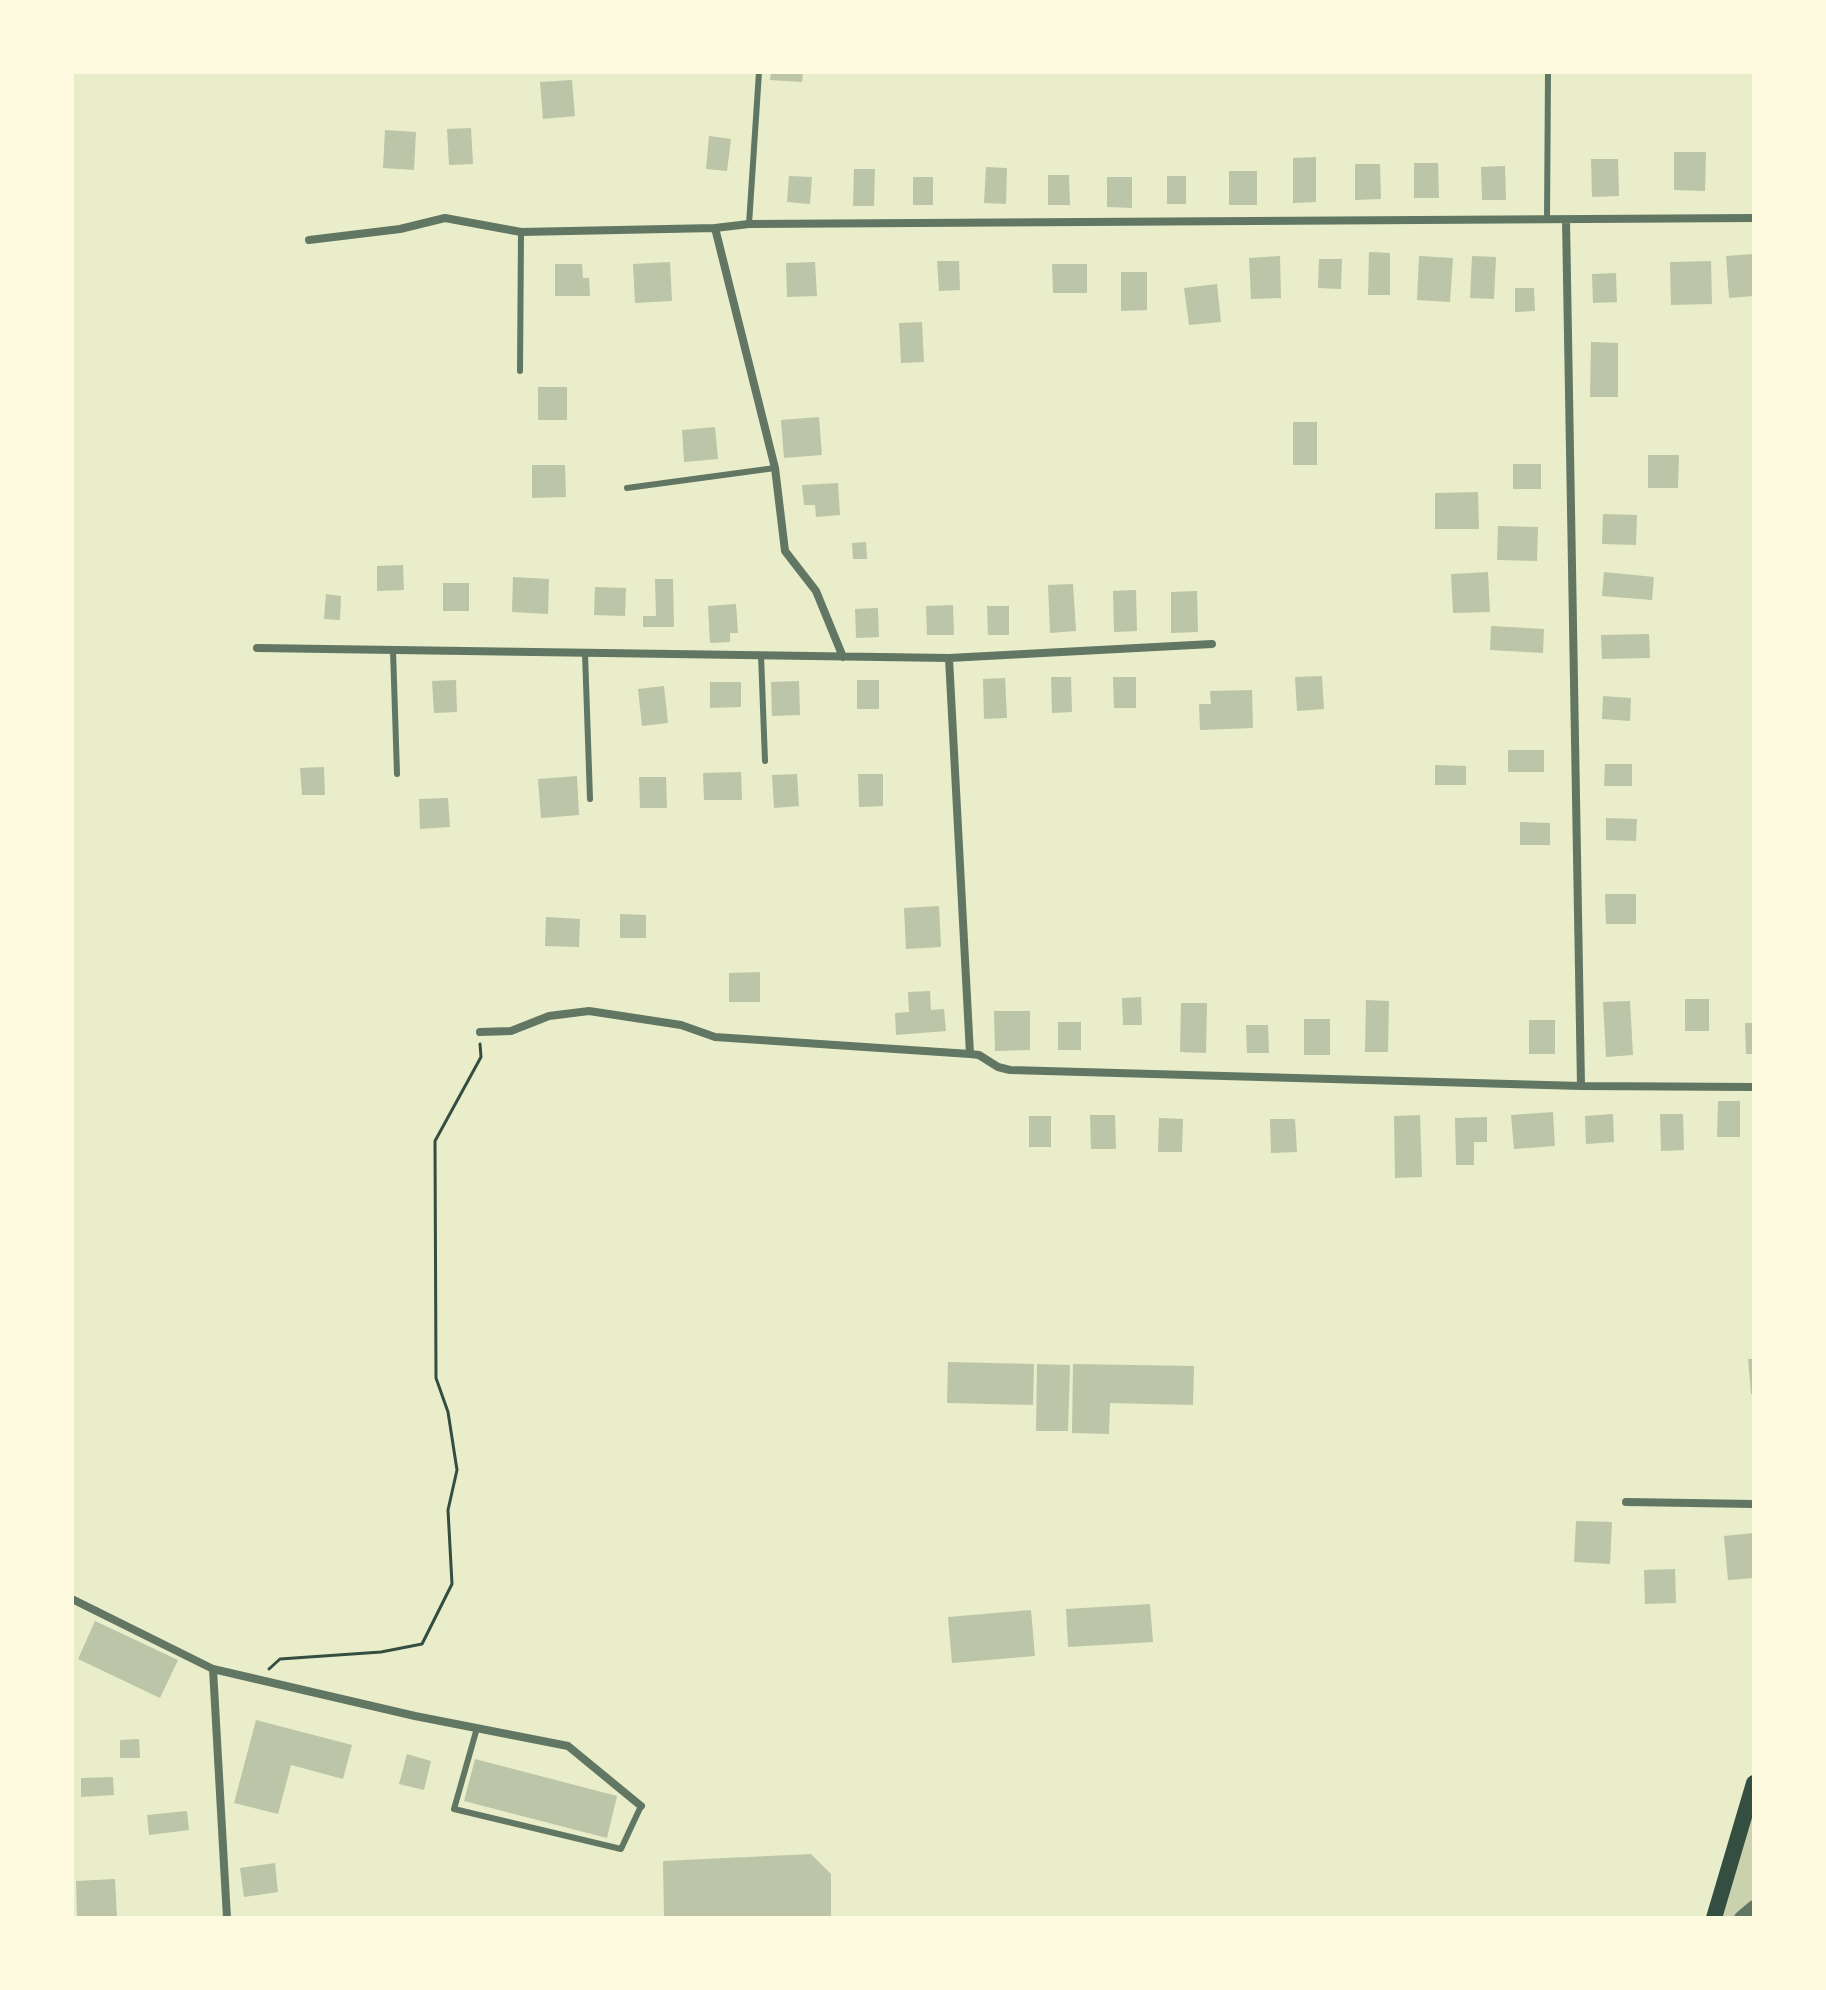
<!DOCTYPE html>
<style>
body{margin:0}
#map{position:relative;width:1826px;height:1990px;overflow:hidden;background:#e9edc9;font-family:"PT Serif",serif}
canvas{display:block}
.frame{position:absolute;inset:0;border:74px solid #fefae0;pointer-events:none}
</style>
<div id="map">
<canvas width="1826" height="1990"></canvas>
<div class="frame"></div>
</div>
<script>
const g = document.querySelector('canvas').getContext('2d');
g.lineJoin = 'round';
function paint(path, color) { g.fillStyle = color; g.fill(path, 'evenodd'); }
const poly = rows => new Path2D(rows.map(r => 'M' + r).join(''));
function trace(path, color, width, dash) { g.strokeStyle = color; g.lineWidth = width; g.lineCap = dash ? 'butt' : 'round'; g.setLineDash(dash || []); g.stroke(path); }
paint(poly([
 [1754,1783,1754,1909,1743,1918,1714,1918]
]), '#cad2ad');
paint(poly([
 [771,72,803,72,802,82,770,80],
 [572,80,575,116,543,119,540,82],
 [471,128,473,164,449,165,447,129],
 [385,130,416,132,414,170,383,168],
 [709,136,731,139,727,171,706,169],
 [1674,152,1706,152,1705,191,1674,190],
 [1316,157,1316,202,1293,203,1293,158],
 [1591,159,1618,159,1619,196,1592,197],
 [1414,163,1438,163,1439,198,1414,198],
 [1355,164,1380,164,1381,199,1355,200],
 [1505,166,1506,200,1482,200,1481,167],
 [986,167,1007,168,1006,204,984,203],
 [854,169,875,169,874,206,853,206],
 [1229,171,1257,171,1257,205,1229,205],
 [1048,175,1069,175,1070,205,1048,205],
 [789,176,812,177,810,204,787,202],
 [1167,176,1186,176,1186,204,1167,204],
 [913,177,933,177,933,205,913,205],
 [1107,177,1132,177,1132,208,1107,207],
 [1369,252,1390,253,1390,295,1368,295],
 [1754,254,1754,296,1729,298,1726,256],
 [1280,256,1281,298,1251,299,1249,258],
 [1419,256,1453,258,1450,302,1417,300],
 [1472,256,1496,257,1494,299,1470,298],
 [1319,259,1342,259,1341,289,1318,288],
 [937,261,959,261,960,290,939,291],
 [1711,261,1712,304,1671,305,1670,262],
 [670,262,672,301,635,303,633,264],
 [815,262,817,296,787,297,786,263],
 [555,264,582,264,583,278,589,278,590,296,555,296],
 [1052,264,1087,264,1087,293,1053,293],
 [1121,272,1147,272,1147,310,1121,311],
 [1616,273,1617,302,1593,303,1592,274],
 [1217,284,1221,322,1189,325,1184,288],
 [1515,288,1534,288,1535,311,1515,312],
 [922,322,924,362,901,363,899,323],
 [1591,342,1618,343,1618,397,1590,397],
 [538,387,567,387,567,420,538,420],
 [819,417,822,455,784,458,781,420],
 [1293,422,1317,422,1317,465,1293,465],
 [715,427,718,459,684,462,682,430],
 [1648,455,1679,455,1678,488,1648,488],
 [1513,464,1541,464,1541,489,1513,489],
 [532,465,565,465,566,497,532,498],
 [838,483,840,515,816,517,815,505,804,505,802,485],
 [1478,492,1479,529,1435,529,1435,493],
 [1603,514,1637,515,1636,545,1602,544],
 [1498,526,1538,527,1537,561,1497,560],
 [866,542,867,559,853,559,852,543],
 [403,565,404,590,377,591,377,566],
 [1488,572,1490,612,1453,613,1451,574],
 [1604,572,1654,577,1652,600,1602,596],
 [513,577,549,579,548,614,512,612],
 [655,579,673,579,674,627,643,627,643,616,656,616],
 [443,583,469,583,469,611,443,611],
 [1073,584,1076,631,1050,633,1048,585],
 [595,587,626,588,625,616,594,615],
 [1136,590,1137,631,1114,632,1113,591],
 [1197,591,1198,632,1171,633,1171,592],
 [326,594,341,596,340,620,324,619],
 [736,604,738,633,730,633,730,642,710,643,708,606],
 [953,605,954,635,927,635,926,606],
 [987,606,1009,606,1009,635,988,635],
 [878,608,879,637,856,638,855,609],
 [1491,626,1544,629,1543,653,1490,650],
 [1649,634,1650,658,1602,659,1601,635],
 [1322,676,1324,709,1297,711,1295,677],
 [1051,677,1071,677,1072,712,1052,713],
 [1113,677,1136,677,1136,708,1114,708],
 [1005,678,1007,718,984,719,983,679],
 [456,680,457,712,434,713,432,681],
 [857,680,879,680,879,709,857,709],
 [799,681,800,715,772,716,771,682],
 [710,682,741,682,741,707,710,708],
 [664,686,668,723,642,726,638,689],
 [1252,690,1253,728,1200,730,1199,704,1211,704,1210,691],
 [1603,696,1631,698,1630,721,1602,719],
 [1508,750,1544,750,1544,772,1508,772],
 [1605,764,1632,764,1632,786,1604,786],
 [1435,765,1466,766,1466,785,1435,785],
 [324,767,325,795,302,795,300,768],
 [741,772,742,800,704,800,703,773],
 [797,774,799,806,774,808,772,775],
 [858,774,883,774,883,806,859,807],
 [577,776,579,815,541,818,538,779],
 [639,777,666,777,667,808,640,808],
 [448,798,450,827,420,829,419,799],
 [1606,818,1637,819,1636,841,1606,840],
 [1520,822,1550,823,1550,845,1520,845],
 [1605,894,1636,894,1636,924,1606,924],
 [939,906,941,947,906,949,904,908],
 [620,914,646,915,646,938,620,938],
 [546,917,580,919,579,947,545,946],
 [760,972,760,1002,729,1002,729,973],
 [930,991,931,1010,944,1009,946,1031,896,1035,895,1013,909,1012,908,992],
 [1141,997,1142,1025,1123,1025,1122,998],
 [1685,999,1709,999,1709,1031,1685,1031],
 [1366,1000,1389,1001,1388,1052,1365,1052],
 [1630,1001,1633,1055,1606,1057,1603,1002],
 [1181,1003,1207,1003,1206,1053,1180,1052],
 [994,1011,1030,1011,1030,1050,995,1051],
 [1304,1019,1330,1019,1330,1055,1304,1055],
 [1529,1020,1555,1020,1555,1054,1529,1054],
 [1058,1022,1081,1022,1081,1050,1058,1050],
 [1745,1023,1754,1023,1754,1054,1746,1054],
 [1246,1025,1268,1025,1269,1053,1247,1053],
 [1718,1101,1740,1101,1740,1137,1717,1137],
 [1553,1112,1555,1146,1514,1149,1511,1115],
 [1613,1114,1614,1142,1586,1144,1585,1116],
 [1660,1114,1683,1114,1684,1150,1661,1151],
 [1090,1115,1115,1115,1116,1149,1091,1149],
 [1420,1115,1422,1177,1395,1178,1394,1116],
 [1029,1116,1051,1116,1051,1147,1029,1147],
 [1487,1117,1487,1142,1474,1142,1474,1165,1456,1165,1455,1118],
 [1159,1118,1183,1119,1182,1152,1158,1152],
 [1270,1119,1295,1119,1297,1152,1271,1153],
 [1748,1359,1754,1359,1754,1394,1751,1394],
 [948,1362,1034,1364,1033,1405,947,1403],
 [1037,1364,1070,1365,1068,1431,1036,1431],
 [1073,1364,1194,1366,1193,1405,1110,1403,1109,1434,1072,1433],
 [1576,1521,1612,1522,1610,1564,1574,1562],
 [1754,1533,1754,1578,1728,1580,1724,1536],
 [1675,1569,1676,1603,1645,1604,1644,1570],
 [1150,1604,1153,1642,1068,1647,1066,1609],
 [1031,1610,1035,1656,952,1663,948,1617],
 [95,1621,178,1660,160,1698,78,1659],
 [256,1720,352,1745,343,1779,291,1765,278,1814,234,1803],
 [139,1739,140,1758,120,1758,120,1740],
 [407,1754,431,1761,424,1790,399,1784],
 [475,1759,617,1796,607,1838,464,1801],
 [113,1777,114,1795,81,1797,81,1778],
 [187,1811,189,1830,149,1835,147,1815],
 [811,1854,831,1874,831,1918,664,1918,663,1861],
 [275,1863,278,1892,244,1897,240,1868],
 [115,1879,117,1918,77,1918,76,1881]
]), '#bcc5a7');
trace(poly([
 [269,1669,280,1659,381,1652,422,1644,452,1584,448,1510,457,1470,448,1412,436,1378,435,1141,481,1057,480,1044]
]), '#344e41', 3);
trace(poly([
 [1547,220,1548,72],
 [749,224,759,72],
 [520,371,521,232],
 [627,488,775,468],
 [393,650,397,774],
 [585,653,590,799],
 [761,655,765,761],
 [477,1728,454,1809,621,1849,641,1806]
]), '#617663', 6);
trace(poly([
 [1566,220,1581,1086],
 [715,228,775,468,785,551,816,591,843,657],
 [309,240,400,229,445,218,521,232,715,228,749,224,1754,218],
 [257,648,949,658,1212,644],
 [949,658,970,1054],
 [480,1032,511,1031,549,1016,589,1011,681,1025,715,1037,970,1054,979,1055,998,1067,1010,1070,1581,1086,1754,1087],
 [1626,1502,1754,1504],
 [72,1599,213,1669,415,1716,568,1746,641,1806],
 [213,1669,227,1918]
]), '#617663', 8);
trace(poly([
 [1741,1918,1754,1907]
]), '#617663', 14);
trace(poly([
 [1714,1918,1754,1783]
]), '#344e41', 16);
</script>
